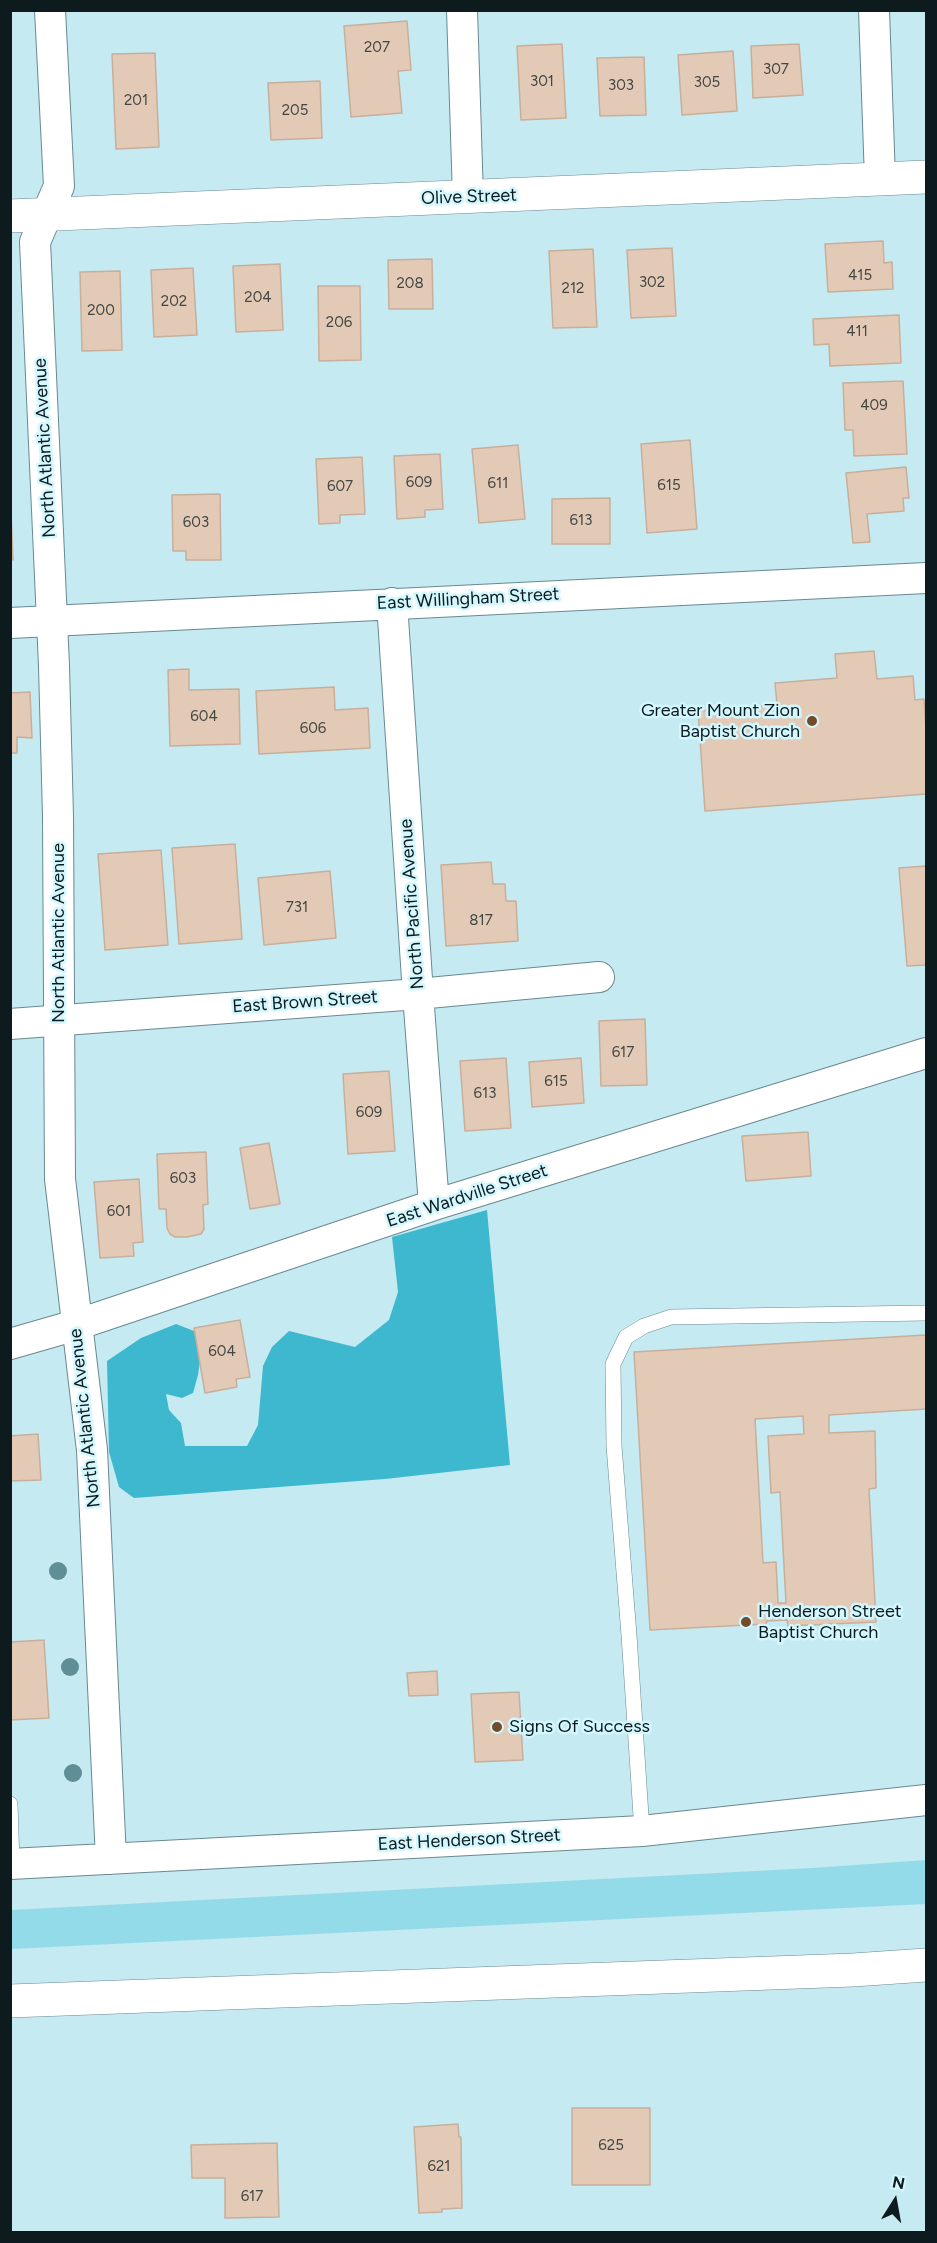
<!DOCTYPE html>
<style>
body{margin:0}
#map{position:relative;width:937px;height:2243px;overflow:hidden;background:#c6eaf1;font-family:Figtree,sans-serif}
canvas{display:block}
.frame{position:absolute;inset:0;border:12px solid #0e1b1e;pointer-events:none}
.north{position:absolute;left:865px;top:2171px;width:60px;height:60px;-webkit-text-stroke:4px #d3f7ff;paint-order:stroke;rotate:11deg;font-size:16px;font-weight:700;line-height:24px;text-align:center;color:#0e1b1e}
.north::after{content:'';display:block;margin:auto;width:21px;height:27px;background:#0e1b1e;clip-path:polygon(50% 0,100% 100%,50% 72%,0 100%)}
</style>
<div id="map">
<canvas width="937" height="2243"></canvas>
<div class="frame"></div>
<div class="north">N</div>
</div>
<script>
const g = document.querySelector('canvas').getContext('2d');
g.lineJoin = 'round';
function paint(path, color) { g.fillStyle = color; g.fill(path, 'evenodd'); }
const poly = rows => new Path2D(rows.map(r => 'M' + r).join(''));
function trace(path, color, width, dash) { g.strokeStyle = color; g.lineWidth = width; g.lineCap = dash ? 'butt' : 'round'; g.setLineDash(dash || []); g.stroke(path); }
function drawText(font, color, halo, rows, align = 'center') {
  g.font = font + ' Figtree,sans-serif'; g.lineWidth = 5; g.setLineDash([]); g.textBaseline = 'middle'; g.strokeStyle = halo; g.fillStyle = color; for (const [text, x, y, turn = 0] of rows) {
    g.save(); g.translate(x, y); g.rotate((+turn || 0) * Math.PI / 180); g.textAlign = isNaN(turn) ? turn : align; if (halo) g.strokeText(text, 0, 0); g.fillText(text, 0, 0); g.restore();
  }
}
paint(poly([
 [926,1860,926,1904,11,1949,11,1910,812,1868]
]), '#94dbea');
paint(poly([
 [487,1210,510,1465,385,1479,134,1498,119,1487,109,1452,107,1361,141,1338,176,1324,194,1331,201,1354,198,1375,193,1393,182,1398,166,1394,169,1410,181,1423,185,1446,247,1446,258,1425,263,1366,272,1347,289,1331,355,1347,389,1320,398,1292,392,1237]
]), '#3db8ce');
const building = poly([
 [407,21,411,70,398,71,402,113,351,117,344,26,407,21],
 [562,44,566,118,521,120,517,46,562,44],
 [799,44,803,95,753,98,751,46,799,44],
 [733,51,737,111,682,115,678,55,733,51],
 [155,53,159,147,116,149,112,54,155,53],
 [644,57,646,115,600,116,597,58,644,57],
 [320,81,322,138,271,140,268,83,320,81],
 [883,241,884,263,892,262,893,289,828,292,825,244,883,241],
 [672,248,676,316,631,318,627,250,672,248],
 [593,249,597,327,553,328,549,251,593,249],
 [432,259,433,309,389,309,388,260,432,259],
 [280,264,283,330,236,332,233,266,280,264],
 [193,268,197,335,154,337,151,270,193,268],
 [120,271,122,350,82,351,80,272,120,271],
 [318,286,360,286,361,360,319,361,318,286],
 [899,315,901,363,830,366,829,344,814,345,813,319,899,315],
 [903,381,907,454,854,456,853,430,845,430,843,383,903,381],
 [690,440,697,529,647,533,641,444,690,440],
 [518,445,525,519,479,523,472,449,518,445],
 [440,454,443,509,425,510,425,517,397,519,394,456,440,454],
 [362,457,365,514,340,515,340,523,319,524,316,459,362,457],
 [906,467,909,498,903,498,904,511,867,514,870,542,853,543,846,473,906,467],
 [10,487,13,560,10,560,10,487],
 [220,494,221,560,186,560,186,551,173,551,172,495,220,494],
 [610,498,610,544,552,544,552,499,610,498],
 [874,651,877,679,913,676,915,700,924,699,926,732,926,794,705,811,698,711,777,705,775,683,837,678,835,654,874,651],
 [189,669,189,690,239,689,240,744,170,746,168,670,189,669],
 [334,687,335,710,368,708,370,748,259,754,256,691,334,687],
 [30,692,32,738,17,737,17,753,10,753,10,693,30,692],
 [235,844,242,939,179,944,172,848,235,844],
 [161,850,168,945,105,950,98,854,161,850],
 [491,862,493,884,505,884,506,901,516,901,518,941,446,946,441,865,491,862],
 [926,866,926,965,907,966,899,868,926,866],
 [330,871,336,938,264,945,258,878,330,871],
 [645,1019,647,1085,601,1086,599,1021,645,1019],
 [506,1058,511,1128,465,1131,460,1061,506,1058],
 [581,1058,584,1103,532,1107,529,1062,581,1058],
 [389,1071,395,1151,348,1154,343,1074,389,1071],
 [808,1132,811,1176,746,1181,742,1136,808,1132],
 [269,1143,280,1204,250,1209,240,1148,269,1143],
 [206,1152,208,1204,203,1205,204,1229,201,1234,187,1237,175,1237,170,1234,167,1228,166,1209,159,1209,157,1154,206,1152],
 [139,1179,143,1242,133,1243,134,1256,100,1258,94,1182,139,1179],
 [240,1320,250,1377,236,1379,237,1387,205,1393,194,1328,240,1320],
 [926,1335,926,1409,829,1415,829,1433,875,1431,876,1488,869,1489,876,1622,788,1626,787,1620,767,1621,766,1624,650,1630,634,1352,926,1335],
 [803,1416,804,1434,768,1436,771,1493,780,1492,786,1603,778,1603,776,1562,763,1563,755,1419,803,1416],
 [38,1434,41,1480,10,1481,10,1436,38,1434],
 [44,1640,49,1718,10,1720,10,1642,44,1640],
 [437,1671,438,1695,409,1696,407,1673,437,1671],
 [519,1692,523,1760,475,1762,471,1694,519,1692],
 [572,2108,650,2108,650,2185,572,2185,572,2108],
 [458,2124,459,2137,461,2137,462,2208,442,2209,442,2212,419,2213,414,2127,458,2124],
 [277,2143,279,2217,225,2218,225,2178,192,2178,191,2145,277,2143]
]);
paint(building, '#e2cab6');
trace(building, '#c7af9c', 1.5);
const lane = poly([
 [10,1804,12,1864],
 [642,1831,629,1635,614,1446,613,1364,626,1337,644,1326,671,1317,926,1313]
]);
const street = poly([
 [50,10,59,186,35,242,54,666,58,816,60,1179,92,1450,111,1859],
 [462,10,468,197],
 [874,10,880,179],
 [392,603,418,994,434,1205],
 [10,623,926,578],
 [10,1024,418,994,599,977],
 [10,1344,76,1325,434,1205,926,1053],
 [10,1864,642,1831,926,1800]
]);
const secondary = poly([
 [10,216,926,177]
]);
const primary = poly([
 [10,2001,853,1970,926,1965]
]);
trace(lane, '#688990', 16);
trace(street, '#688990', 32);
trace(secondary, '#688990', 34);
trace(primary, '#688990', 34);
trace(lane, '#fff', 15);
trace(street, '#fff', 30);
trace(secondary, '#fff', 33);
trace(primary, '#fff', 33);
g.fillStyle = '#5f8e96';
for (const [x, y] of [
 [58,1571],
 [70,1667],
 [73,1773]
]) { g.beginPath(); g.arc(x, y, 9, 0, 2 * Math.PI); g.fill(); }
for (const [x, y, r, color] of [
 [812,721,6,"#724c29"],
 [746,1622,6,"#724c29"],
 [497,1727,6,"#724c29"]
]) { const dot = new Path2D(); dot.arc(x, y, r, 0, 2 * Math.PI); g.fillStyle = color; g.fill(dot); trace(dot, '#d3f7ff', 2); }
drawText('15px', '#434744', null, [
 ["207",377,48],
 ["307",776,70],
 ["301",542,82],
 ["305",707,83],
 ["303",621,86],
 ["201",136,101],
 ["205",295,111],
 ["415",860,276],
 ["302",652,283],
 ["208",410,284],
 ["212",573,289],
 ["204",258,298],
 ["202",174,302],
 ["200",101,311],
 ["206",339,323],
 ["411",857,332],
 ["409",874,406],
 ["609",419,483],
 ["611",498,484],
 ["615",669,486],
 ["607",340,487],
 ["613",581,521],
 ["603",196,523],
 ["604",204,717],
 ["606",313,729],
 ["731",297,908],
 ["817",481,921],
 ["617",623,1053],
 ["615",556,1082],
 ["613",485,1094],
 ["609",369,1113],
 ["603",183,1179],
 ["601",119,1212],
 ["604",222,1352],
 ["625",611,2146],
 ["621",439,2167],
 ["617",252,2197]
]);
drawText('18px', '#0e1b1e', '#d3f7ff', [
 ["Olive Street",469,197,-2],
 ["North Atlantic Avenue",45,448,-93],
 ["East Willingham Street",468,599,-3],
 ["North Pacific Avenue",412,904,-94],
 ["North Atlantic Avenue",59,933,-90],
 ["East Brown Street",305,1002,-4],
 ["East Wardville Street",467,1196,-18],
 ["North Atlantic Avenue",85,1418,-96],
 ["East Henderson Street",469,1840,-3]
]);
drawText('18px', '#0e1b1e', '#d3f7ff', [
 ["Greater Mount Zion",800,711,"right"],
 ["Baptist Church",800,732,"right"],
 ["Henderson Street",758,1612],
 ["Baptist Church",758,1633],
 ["Signs Of Success",509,1727]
], 'left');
</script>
